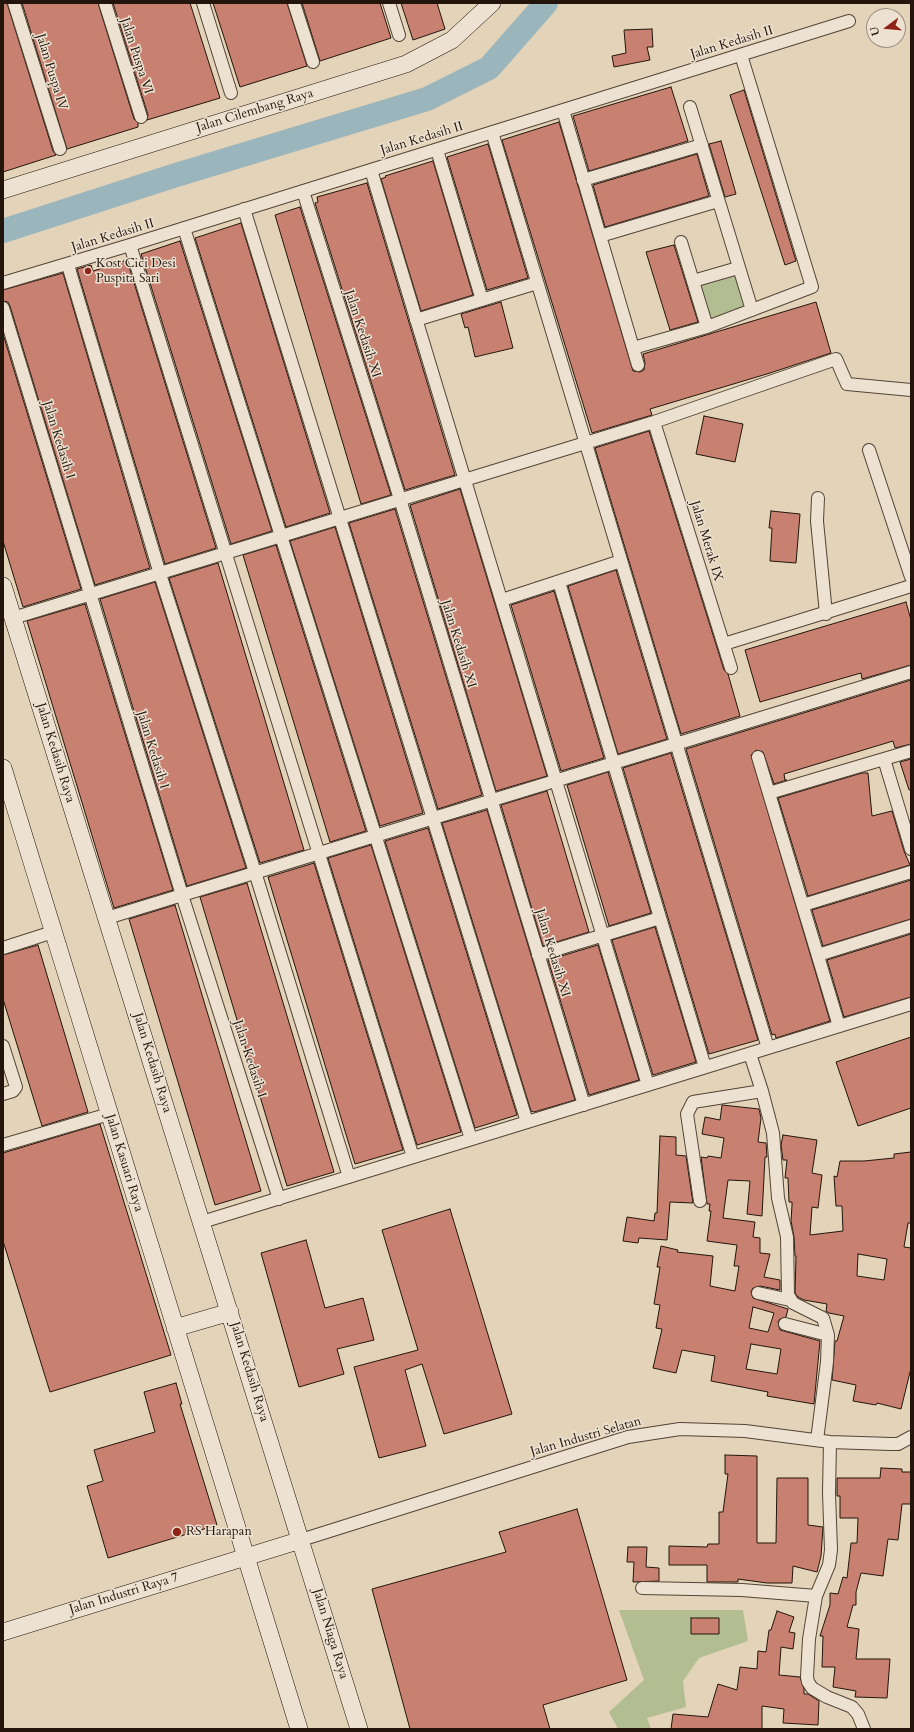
<!DOCTYPE html>
<style>
body{margin:0}
#map{position:relative;width:914px;height:1732px;overflow:hidden;background:#e3d3b9;font-family:Cardo,serif}
canvas{display:block}
.frame{position:absolute;inset:0;border:4px solid #23150b;pointer-events:none}
.north{position:absolute;left:866px;top:8px;width:40px;height:40px;box-sizing:border-box;background:#ede2d2;border:1px solid #9c9082;border-radius:50%;rotate:254deg;font-size:11px;font-weight:700;line-height:16px;text-align:center;color:#23150b}
.north::after{content:'';display:block;margin:auto;width:14px;height:18px;background:#8f2418;clip-path:polygon(50% 0,100% 100%,50% 72%,0 100%)}
</style>
<div id="map">
<canvas width="914" height="1732"></canvas>
<div class="frame"></div>
<div class="north">U</div>
</div>
<script>
const g = document.querySelector('canvas').getContext('2d');
g.lineJoin = 'round';
function paint(path, color) { g.fillStyle = color; g.fill(path, 'evenodd'); }
const poly = rows => new Path2D(rows.map(r => 'M' + r).join(''));
function trace(path, color, width, dash) { g.strokeStyle = color; g.lineWidth = width; g.lineCap = dash ? 'butt' : 'round'; g.setLineDash(dash || []); g.stroke(path); }
function drawText(font, color, halo, rows, align = 'center') {
  g.font = font + ' Cardo,serif'; g.lineWidth = 3; g.setLineDash([]); g.textBaseline = 'middle'; g.strokeStyle = halo; g.fillStyle = color; for (const [text, x, y, turn = 0] of rows) {
    g.save(); g.translate(x, y); g.rotate((+turn || 0) * Math.PI / 180); g.textAlign = isNaN(turn) ? turn : align; if (halo) g.strokeText(text, 0, 0); g.fillText(text, 0, 0); g.restore();
  }
}
paint(poly([
 [736,271,747,312,708,324,697,283],
 [619,1610,743,1610,748,1641,699,1658,683,1681,686,1707,647,1718,651,1729,618,1729,609,1712,644,1680]
]), '#b2bd91');
trace(poly([
 [3,231,173,176,427,99,489,68,546,3]
]), '#9ab5bb', 24);
const building = poly([
 [3,3,7,3,53,151,56,155,3,172,3,3],
 [22,3,98,3,134,119,138,123,138,127,67,149,22,3],
 [113,3,190,3,220,98,147,120,148,115,113,3],
 [213,3,287,3,307,66,240,87,213,3],
 [302,3,380,3,391,38,320,61,302,3],
 [401,3,437,3,445,29,413,40,401,3],
 [652,29,653,47,647,47,650,60,614,67,612,56,626,53,624,30,652,29],
 [671,87,688,141,589,171,573,116,671,87],
 [744,90,796,261,785,265,730,95,744,90],
 [559,122,633,371,640,372,644,370,645,363,643,354,816,302,831,353,770,373,650,409,652,415,592,433,502,140,559,122],
 [721,141,736,194,725,197,709,144,721,141],
 [488,144,528,278,487,290,447,157,488,144],
 [697,154,709,196,605,227,593,185,697,154],
 [433,161,473,295,421,311,381,179,386,177,385,176,433,161],
 [367,183,455,475,405,490,315,203,318,202,317,197,367,183],
 [300,207,391,495,361,504,275,215,300,207],
 [241,223,330,513,286,527,195,238,241,223],
 [180,241,272,531,231,544,141,254,180,241],
 [674,245,698,322,670,330,646,252,674,245],
 [127,260,216,548,165,564,77,269,91,265,93,271,127,260],
 [63,273,150,568,95,585,10,306,8,302,3,301,3,290,63,273],
 [501,302,513,348,475,357,468,327,465,328,461,314,501,302],
 [3,334,81,589,23,607,3,541,3,334],
 [704,416,743,424,735,462,696,454,704,416],
 [649,431,724,670,728,674,740,716,681,734,595,448,649,431],
 [460,489,547,776,496,791,410,505,460,489],
 [395,509,482,795,438,809,349,523,395,509],
 [771,511,800,514,796,563,770,561,772,528,769,528,771,511],
 [335,527,423,813,380,826,290,541,335,527],
 [276,545,366,831,330,842,243,555,276,545],
 [218,563,304,850,260,863,169,578,218,563],
 [616,570,667,739,618,754,568,586,616,570],
 [155,582,246,868,187,886,100,599,155,582],
 [554,591,604,758,561,771,511,605,554,591],
 [906,602,911,620,911,665,862,679,861,673,760,702,745,650,906,602],
 [85,604,173,890,114,908,27,621,85,604],
 [911,680,911,744,895,748,893,741,784,774,785,780,787,780,774,784,763,752,756,750,751,755,830,1021,776,1038,775,1034,772,1035,686,749,911,680],
 [671,753,758,1040,709,1054,623,768,671,753],
 [911,759,911,790,909,790,900,762,911,759],
 [608,772,651,913,609,926,567,785,608,772],
 [862,773,868,773,872,816,892,811,904,851,910,865,808,896,778,798,862,773],
 [547,791,589,932,543,946,501,805,547,791],
 [487,810,575,1100,534,1112,531,1111,442,823,487,810],
 [428,828,517,1115,475,1128,385,841,428,828],
 [371,845,461,1132,417,1145,328,858,371,845],
 [314,863,403,1150,355,1164,268,877,314,863],
 [911,880,911,919,823,946,812,910,911,880],
 [247,883,334,1172,287,1186,200,897,247,883],
 [175,905,261,1191,215,1205,129,919,175,905],
 [655,927,696,1062,653,1075,612,940,655,927],
 [911,934,911,997,844,1017,827,960,911,934],
 [38,945,88,1112,42,1126,3,999,3,955,38,945],
 [598,945,639,1080,589,1095,548,960,598,945],
 [911,1037,911,1108,858,1126,836,1062,911,1037],
 [722,1105,759,1109,761,1118,758,1142,766,1143,767,1157,765,1157,762,1216,747,1214,750,1181,728,1180,723,1218,755,1222,753,1237,760,1238,760,1253,770,1254,764,1277,780,1280,780,1290,760,1286,753,1288,751,1292,753,1298,788,1309,786,1317,780,1319,778,1322,780,1330,820,1341,814,1404,767,1396,768,1392,711,1381,715,1356,682,1350,676,1373,653,1368,662,1329,656,1328,660,1305,654,1304,660,1267,657,1267,661,1246,678,1250,677,1252,713,1256,710,1286,735,1291,739,1266,734,1266,737,1245,707,1241,711,1211,709,1211,710,1204,707,1204,701,1157,707,1158,708,1156,721,1158,724,1138,702,1134,705,1117,720,1120,722,1105],
 [753,1307,774,1313,768,1332,749,1328,753,1307],
 [751,1344,781,1349,777,1374,746,1369,751,1344],
 [100,1124,171,1355,50,1392,3,1241,3,1153,100,1124],
 [783,1135,817,1140,812,1173,822,1175,818,1208,812,1207,810,1235,843,1231,842,1206,836,1206,834,1176,837,1177,840,1161,864,1161,894,1158,894,1154,911,1152,911,1223,908,1223,904,1247,911,1248,911,1368,901,1409,877,1403,876,1405,853,1401,856,1385,832,1380,835,1341,837,1341,844,1316,829,1313,826,1311,827,1304,804,1300,798,1297,795,1293,796,1256,795,1256,794,1237,791,1221,792,1205,792,1202,789,1202,788,1178,785,1178,787,1160,783,1160,781,1145,783,1135],
 [858,1254,887,1259,884,1280,857,1276,858,1254],
 [660,1136,676,1137,676,1155,686,1156,693,1203,670,1202,667,1240,639,1238,638,1243,623,1241,627,1217,654,1221,655,1213,657,1213,660,1136],
 [450,1209,512,1414,444,1434,422,1364,405,1370,426,1446,379,1458,354,1367,418,1350,382,1230,450,1209],
 [306,1240,325,1308,363,1298,374,1340,337,1349,344,1374,299,1387,261,1253,306,1240],
 [176,1383,182,1404,180,1404,217,1525,108,1558,87,1486,103,1481,94,1450,155,1432,144,1392,176,1383],
 [725,1455,757,1456,757,1543,776,1543,777,1478,808,1478,808,1525,823,1527,821,1556,817,1572,793,1566,792,1583,767,1583,738,1579,738,1582,707,1582,707,1565,669,1565,669,1546,707,1547,708,1544,719,1544,719,1512,723,1512,728,1474,725,1474,725,1455],
 [881,1468,902,1469,902,1472,911,1472,911,1504,902,1504,898,1540,888,1539,883,1576,861,1573,856,1592,856,1605,853,1605,847,1627,859,1629,856,1659,890,1659,887,1698,855,1697,856,1691,833,1687,835,1667,822,1667,823,1636,820,1636,830,1605,830,1593,838,1594,843,1577,847,1578,851,1543,857,1543,858,1518,840,1518,840,1496,837,1496,837,1478,880,1478,881,1468],
 [577,1509,627,1680,543,1705,550,1729,410,1729,372,1589,506,1552,499,1532,577,1509],
 [628,1547,647,1547,646,1567,659,1568,659,1581,633,1582,634,1562,627,1562,628,1547],
 [777,1611,794,1617,789,1632,795,1633,793,1649,781,1647,779,1675,800,1677,804,1689,804,1694,808,1694,819,1701,818,1725,783,1723,784,1709,762,1706,762,1729,671,1729,673,1714,708,1717,718,1684,737,1690,740,1667,757,1669,758,1651,766,1652,769,1630,771,1630,777,1611],
 [691,1618,719,1618,719,1634,691,1634,691,1618]
]);
paint(building, '#c88071');
trace(building, '#23150b', 1);
const street = poly([
 [14,3,60,149],
 [105,3,141,117],
 [203,3,231,93],
 [294,3,313,62],
 [389,3,399,35],
 [690,107,752,310],
 [563,110,638,365],
 [492,132,768,1048],
 [437,150,482,300],
 [371,170,648,1085],
 [583,180,702,145],
 [303,191,400,499,584,1105],
 [244,209,527,1122],
 [184,228,471,1139],
 [600,236,718,201],
 [681,242,707,327],
 [130,245,413,1157],
 [68,265,160,574,255,872,349,1177],
 [693,281,738,268],
 [3,283,130,245,849,21],
 [3,308,182,895,279,1199],
 [416,320,537,283],
 [633,348,707,327,812,287,741,55],
 [654,422,731,668],
 [869,450,911,577],
 [818,498,817,521,826,614],
 [559,582,705,1067],
 [502,600,621,561],
 [13,618,654,422,836,359,847,384,911,390],
 [724,644,911,586],
 [758,757,839,1026],
 [884,759,911,849],
 [769,793,911,751],
 [803,905,911,872],
 [107,918,911,672],
 [3,948,53,932],
 [538,955,660,918],
 [818,955,911,926],
 [3,1046,16,1087,13,1091,3,1094],
 [750,1054,762,1091,773,1133,778,1198,787,1237,788,1295,793,1303,823,1318,828,1335,827,1362,817,1440],
 [3,1145,109,1114],
 [700,1201,687,1114,693,1102,762,1091],
 [202,1222,911,1004],
 [758,1293,790,1300],
 [785,1324,828,1335],
 [830,1442,829,1493,831,1550,829,1565,816,1596,809,1639,807,1677,808,1682,812,1688,827,1697,852,1707,858,1714,864,1729],
 [301,1540,628,1437,680,1429,745,1431,830,1442,891,1444,898,1444,911,1437],
 [642,1588,742,1590,816,1596]
]);
const secondary = poly([
 [3,190,406,64,452,40,492,3],
 [3,586,359,1729],
 [3,768,299,1729],
 [175,1328,230,1312],
 [3,1632,301,1540]
]);
trace(street, '#534436', 14);
trace(secondary, '#23150b', 18);
trace(street, '#ede2d2', 12);
trace(secondary, '#ede2d2', 17);
for (const [x, y, r, color] of [
 [88,271,4,"#8f2418"],
 [177,1532,5,"#8f2418"]
]) { const dot = new Path2D(); dot.arc(x, y, r, 0, 2 * Math.PI); g.fillStyle = color; g.fill(dot); trace(dot, '#ede2d2', 1.5); }
drawText('13px', '#23150b', '#ede2d2', [
 ["Jalan Kedasih II",732,43,-17],
 ["Jalan Puspa VI",136,56,72],
 ["Jalan Puspa IV",51,72,73],
 ["Jalan Cilembang Raya",255,111,-17],
 ["Jalan Kedasih II",422,139,-17],
 ["Jalan Kedasih II",113,236,-17],
 ["Jalan Kedasih XI",362,334,72],
 ["Jalan Kedasih I",58,440,73],
 ["Jalan Merak IX",706,541,73],
 ["Jalan Kedasih XI",458,644,73],
 ["Jalan Kedasih I",152,750,73],
 ["Jalan Kedasih Raya",55,753,73],
 ["Jalan Kedasih XI",552,953,73],
 ["Jalan Kedasih I",249,1059,72],
 ["Jalan Kedasih Raya",152,1063,73],
 ["Jalan Kasuari Raya",124,1163,73],
 ["Jalan Kedasih Raya",249,1372,73],
 ["Jalan Industri Selatan",586,1437,-16],
 ["Jalan Industri Raya 7",124,1594,-17],
 ["Jalan Niaga Raya",330,1634,73]
]);
drawText('13px', '#23150b', '#ede2d2', [
 ["Kost Cici Desi",96,264],
 ["Puspita Sari",96,279],
 ["RS Harapan",186,1532]
], 'left');
</script>
